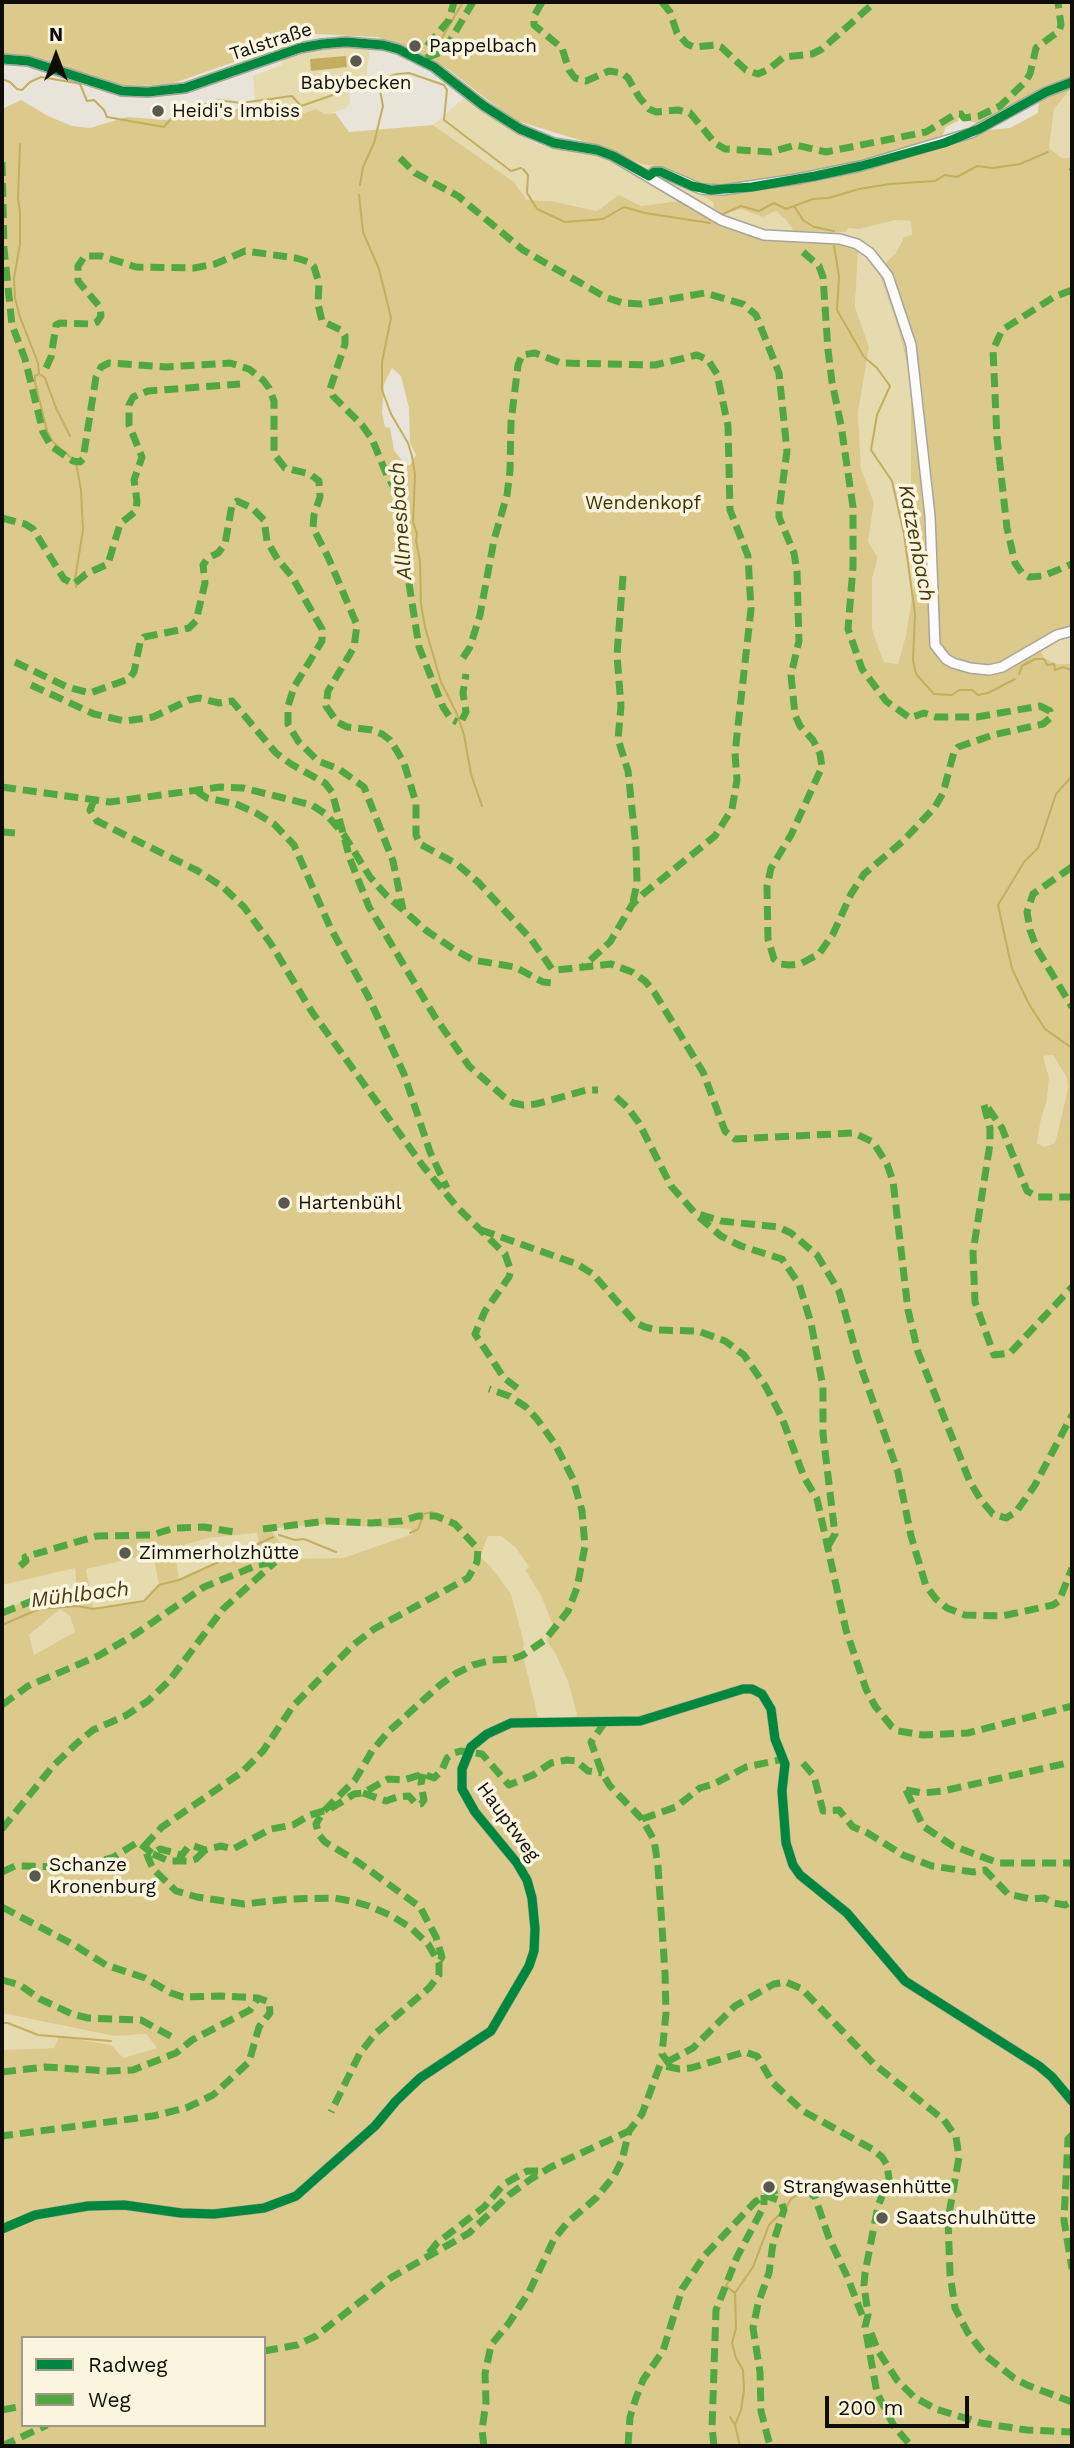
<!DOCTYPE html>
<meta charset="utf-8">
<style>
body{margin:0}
#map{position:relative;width:1074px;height:2448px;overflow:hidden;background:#e8e4d9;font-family:"Work Sans",sans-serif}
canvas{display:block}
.frame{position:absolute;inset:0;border:4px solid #0f0d07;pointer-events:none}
.legend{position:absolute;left:21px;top:2336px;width:245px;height:91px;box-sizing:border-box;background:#fbf5e0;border:2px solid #9d9889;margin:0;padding:9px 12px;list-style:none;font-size:21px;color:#0f0d07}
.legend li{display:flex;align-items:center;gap:14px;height:35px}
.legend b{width:35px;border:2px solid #9d9889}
.north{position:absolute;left:21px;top:21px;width:70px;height:70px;-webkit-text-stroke:5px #fbf5e0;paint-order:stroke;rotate:0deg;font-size:19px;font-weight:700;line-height:28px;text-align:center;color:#0f0d07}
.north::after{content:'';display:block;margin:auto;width:24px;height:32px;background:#0f0d07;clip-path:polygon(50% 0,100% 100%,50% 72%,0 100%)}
.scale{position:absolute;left:825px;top:2396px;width:144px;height:32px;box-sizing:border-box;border:4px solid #0f0d07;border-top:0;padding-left:9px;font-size:21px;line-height:24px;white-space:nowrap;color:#0f0d07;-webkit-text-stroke:5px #fbf5e0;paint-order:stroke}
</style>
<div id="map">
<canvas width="1074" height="2448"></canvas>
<div class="frame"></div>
<ul class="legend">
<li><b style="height:9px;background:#00873e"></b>Radweg</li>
<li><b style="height:9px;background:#51a841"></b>Weg</li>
</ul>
<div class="north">N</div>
<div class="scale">200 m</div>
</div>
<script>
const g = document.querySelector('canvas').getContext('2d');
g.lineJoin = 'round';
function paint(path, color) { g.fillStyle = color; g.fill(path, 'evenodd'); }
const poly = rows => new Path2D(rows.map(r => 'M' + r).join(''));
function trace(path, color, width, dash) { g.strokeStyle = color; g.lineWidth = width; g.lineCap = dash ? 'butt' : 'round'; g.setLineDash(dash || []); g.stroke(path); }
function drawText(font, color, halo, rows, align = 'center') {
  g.font = font + ' "Work Sans",sans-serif'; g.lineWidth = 7; g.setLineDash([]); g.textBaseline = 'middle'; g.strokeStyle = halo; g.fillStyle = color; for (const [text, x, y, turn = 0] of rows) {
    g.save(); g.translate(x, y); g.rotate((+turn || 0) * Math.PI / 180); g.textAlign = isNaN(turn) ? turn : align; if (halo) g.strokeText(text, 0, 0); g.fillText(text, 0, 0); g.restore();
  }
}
paint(poly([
 [347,45,370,48,366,79,349,94,350,103,345,109,325,114,316,109,304,113,292,107,279,112,256,109,253,76,282,65,283,59,293,55],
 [1072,87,1072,158,1062,158,1049,148,1054,109],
 [464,98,536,144,590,155,599,146,640,164,656,166,693,183,692,190,714,202,726,214,741,209,763,217,776,211,787,221,859,229,895,220,911,221,912,235,903,238,896,253,878,270,898,327,908,368,911,395,911,487,907,550,916,571,906,635,898,664,884,662,872,629,872,578,878,558,868,542,874,503,861,469,858,413,869,347,855,307,858,251,838,244,829,244,755,231,708,218,679,201,641,206,619,196,597,211,551,201,527,200,514,182,433,125],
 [1072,635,1072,664,1058,664,1044,658,1040,651,1059,639],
 [1053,1055,1067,1078,1068,1089,1055,1143,1044,1147,1037,1143,1041,1119,1047,1100,1049,1077,1043,1056],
 [320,1524,412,1529,413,1535,343,1558,279,1560,280,1542,269,1529],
 [258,1533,260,1542,179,1580,173,1548,208,1538],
 [502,1535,516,1548,529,1567,525,1571,541,1595,555,1628,546,1640,555,1653,568,1681,577,1715,572,1720,538,1719,523,1655,524,1643,511,1594,480,1557,488,1536],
 [154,1554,159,1585,144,1601,93,1609,85,1569],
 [75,1567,76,1580,74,1593,43,1596,2,1609,2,1585],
 [60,1609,70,1616,76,1632,34,1655,29,1635],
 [2,2013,114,2036,146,2034,157,2048,123,2058,54,2048,2,2050]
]), '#e6daaf');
paint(poly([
 [2,2,1072,2,1072,78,1037,92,982,124,968,121,969,116,964,112,960,112,958,121,946,127,941,139,910,149,815,171,721,186,701,184,656,166,641,164,599,146,514,120,445,67,378,37,314,34,168,85,124,86,40,60,2,54],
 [1072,84,1072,87,1054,109,1049,148,1062,158,1072,158,1072,635,1059,639,1041,652,1044,658,1058,664,1072,664,1072,2446,2,2446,2,2050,54,2048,59,2036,111,2045,123,2058,157,2048,146,2034,114,2036,2,2013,2,1609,43,1596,74,1593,76,1580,75,1568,2,1585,2,109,21,100,48,116,72,126,90,128,127,117,166,120,223,108,279,112,292,107,304,113,316,109,325,114,335,113,349,132,433,125,514,182,527,200,551,201,597,211,619,195,641,206,679,201,708,218,755,231,829,244,838,244,858,251,855,307,869,347,858,413,861,469,874,503,868,542,878,558,872,578,872,629,884,662,898,664,906,635,916,571,907,550,899,504,911,487,911,395,908,368,898,327,878,270,896,253,904,237,912,235,911,221,895,220,859,229,848,228,845,232,794,231,787,221,776,211,763,217,741,209,721,215,715,211,713,202,692,190,704,191,910,156,988,130,1010,128,1038,113,1039,99],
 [392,368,401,376,409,408,410,443,416,455,410,465,406,466,394,450,390,428,385,427,382,413,384,384],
 [1053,1055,1067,1078,1068,1089,1055,1143,1044,1147,1037,1143,1041,1119,1047,1100,1049,1077,1043,1056],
 [320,1524,412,1529,413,1534,343,1558,279,1559,280,1542,270,1529],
 [257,1533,259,1542,179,1579,174,1548,208,1538],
 [488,1536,502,1536,516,1548,529,1567,525,1570,541,1595,554,1628,546,1640,555,1653,568,1681,577,1715,572,1720,538,1718,523,1655,524,1643,511,1594,490,1566,480,1557],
 [153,1554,159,1585,144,1601,93,1608,86,1569],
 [60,1609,70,1616,75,1632,34,1655,29,1635],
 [23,2338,264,2338,264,2425,23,2425]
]), '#dbca8b');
paint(poly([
 [346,56,347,67,311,71,310,59]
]), '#c3ae5d');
trace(poly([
 [433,53,463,2],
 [2,79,10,82,17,89,22,90,30,82,41,77,76,83,80,84,87,101,94,100,104,110,107,117,164,127,174,115,218,100,241,103,292,96,301,106,371,82,397,74,409,73,444,85,447,90,444,120,511,171,521,168],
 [20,144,18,199,20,211,20,244,14,278,15,298,20,317,38,363,39,374,35,376,35,382,47,431,53,442,74,460],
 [523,169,528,175,527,193,537,209,565,222,603,219,624,207,645,213,710,223],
 [360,185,363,167,374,143,383,106,378,80],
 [359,195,363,232,379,269,391,318,382,362,382,390,391,414,408,443,412,456,415,475,413,522,417,534,416,541,420,561,421,604,425,627,441,682,457,714,464,735,471,774,482,806],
 [794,206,803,220,814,227,834,231],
 [721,215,741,206,759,211,774,203,786,209,813,199,829,198,859,189,890,184,935,181,945,175,957,177,977,166,993,168,1020,164,1048,152],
 [834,246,839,276,837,310,864,357,877,368,890,386,877,415,871,450,892,481,904,534,915,614,913,660,916,674,934,694,952,695,959,690,972,690,978,695,988,693,1015,679],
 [41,375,45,378,56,408,70,436],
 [76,463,81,490,83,530,75,579,76,587],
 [1019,674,1022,666,1035,659,1044,659,1047,665,1054,664,1055,670,1063,667,1071,670,1072,667],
 [1072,776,1056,794,1038,848,1024,862,998,905,1012,969,1029,1004,1045,1029,1072,1048],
 [410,1533,418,1529,424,1514,432,1512],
 [279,1535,295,1540,304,1539,336,1552],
 [2,1625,39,1609,77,1606,93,1609,144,1601,159,1585,179,1580,273,1537],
 [2,2023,8,2023,38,2035,111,2041],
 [728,2282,726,2286,735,2293],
 [730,2417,735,2425],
 [740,2446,735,2425,741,2410,744,2390,743,2370,736,2358,732,2343,736,2328,735,2293,753,2267,769,2225,786,2208,791,2199,802,2191]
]), '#c3ae5d', 2);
const minor = poly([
 [2,2229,35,2215,88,2206,124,2205,181,2213,214,2214,264,2208,296,2196,375,2126,396,2101,420,2078,491,2031,529,1966,534,1951,535,1929,532,1898,527,1880,517,1863,475,1812,462,1789,462,1769,471,1747,487,1734,511,1723,640,1721,743,1689,752,1689,762,1694,771,1709,775,1739,785,1764,782,1791,786,1843,793,1865,800,1875,847,1913,905,1981,1039,2066,1052,2077,1072,2101]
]);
const major = poly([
 [2,59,28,61,122,91,148,92,185,88,300,48,322,44,346,42,383,45,398,49,434,67,484,106,520,129,554,143,597,150,613,156,721,220,764,235,840,239,857,244,870,253,888,276,911,345,930,516,935,645,946,659,953,663,970,668,989,670,1002,667,1057,635,1072,631],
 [649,176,654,172,661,172,701,189,723,190,797,179,861,166,971,133,1046,92,1072,82]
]);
trace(minor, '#a7a49c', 10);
trace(major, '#a7a49c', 12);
trace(minor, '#fcfbf9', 7);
trace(major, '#fcfbf9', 9);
trace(poly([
 [542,2,534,16,534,25,562,48,569,70,575,78,586,81,609,71,622,73,628,78,639,97,649,109,656,112,678,110,690,113,715,143,725,149,771,152,796,145,826,152,926,132,956,114,961,114,964,118,979,116,1000,106,1025,82,1030,74,1036,48,1059,31,1061,25,1058,2],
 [662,2,670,12,677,33,687,44,694,47,715,45,721,47,746,70,758,74,769,69,784,57,812,54,822,49,875,2],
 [427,46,449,20,454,2],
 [426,58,444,51,473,2],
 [400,158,415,173,458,196,523,250,605,297,623,303,641,304,705,293,743,304,756,315,779,373,787,451,779,511,779,517,794,553,797,571,799,641,791,675,795,715,800,726,813,740,820,754,822,767,791,835,771,868,767,887,768,939,774,959,780,964,789,965,800,964,819,954,833,934,851,894,864,874,902,842,935,807,943,793,954,752,958,747,993,735,1043,724,1051,717,1050,711,1040,706,977,717,936,717,924,713,910,718,886,701,862,669,848,629,853,567,853,507,841,425,832,382,828,350,823,277,819,266,803,252],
 [2,162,4,249,12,325,25,359,43,432,51,446,73,461,80,462,83,459,96,377,101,367,109,363,166,367,230,363,249,369,263,380,269,388,274,401,274,454,285,468,310,474,319,481,320,497,314,515,313,528,328,557,357,625,354,647,328,691,326,706,337,722,347,727,372,730,382,734,390,740,397,751,404,763,416,803,416,835,420,844,457,864,478,882,531,939,552,969,557,970,611,964,632,972,645,981,654,992,703,1072,725,1131,735,1139,854,1133,873,1142,887,1164,893,1181,908,1310,918,1352,970,1482,981,1500,993,1514,1006,1518,1016,1512,1035,1485,1072,1415],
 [1071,167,1072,168],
 [1072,290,1054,297,1002,330,993,350,997,438,1007,528,1015,563,1022,573,1029,577,1043,576,1072,564],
 [46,368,51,357,56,325,60,323,92,324,97,322,101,316,100,307,78,281,78,266,85,256,101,256,136,267,194,268,215,264,245,251,296,258,309,262,314,267,319,283,318,304,322,321,341,330,345,336,345,344,330,389,333,396,362,425,372,439,386,473,398,495,401,533,419,647,443,707,451,719,457,722],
 [2,518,25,524,33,529,64,579,74,584,86,574,108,564,120,524,136,511,137,501,134,480,142,457,129,425,129,405,133,397,148,391,240,384],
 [623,576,617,655,621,706,618,739,628,771,636,847,637,883,633,902],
 [463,658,470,647,480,615,494,540,507,495,510,471,511,422,518,365,522,355,535,353,561,363,655,365,697,355,708,360,717,374,728,426,730,510,748,556,751,609,735,753,737,780,732,809,715,836,642,895,632,905,610,942,584,966],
 [15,662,67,687,90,693,129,679,134,672,140,643,144,637,189,628,196,621,205,583,203,565,208,558,218,553,225,544,232,505,237,501,252,508,264,520,267,541,278,560,291,575,322,629,322,641,294,687,288,706,288,724,298,741,318,761,339,769,364,787,393,861,403,910],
 [31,685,94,714,125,721,153,717,189,700,199,698,219,703,232,701,276,753,291,764,325,783,332,792,350,859,369,907,435,1017,469,1066,503,1096,513,1103,523,1105,536,1104,587,1090,598,1090],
 [462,720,466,712,463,693,466,674],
 [2,787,110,802,220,787,243,788,312,805,327,815,344,835,370,877,386,895,427,931,455,950,473,960,515,967,543,982,552,983],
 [199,790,199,793,207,798,236,804,256,813,274,824,294,845,330,927,368,996,404,1074,430,1152,447,1188],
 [94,800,90,810,97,821,198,871,223,887,244,907,271,944,312,1012,423,1166,457,1207,505,1254,511,1271,509,1277,485,1311,475,1334,504,1378,520,1390],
 [2,832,15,833],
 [1072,867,1033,894,1027,912,1030,930,1037,949,1072,1007],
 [616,1097,628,1108,639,1123,671,1186,695,1213,721,1221,778,1227,791,1233,817,1255,839,1291,858,1359,898,1472,911,1536,926,1586,936,1599,947,1608,965,1615,1002,1616,1053,1605,1059,1601,1072,1568],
 [984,1105,990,1128,990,1144,973,1252,975,1302,994,1355,1010,1353,1072,1287],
 [988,1108,1002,1128,1027,1191,1038,1197,1072,1197],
 [699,1217,721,1236,741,1246,782,1259,799,1284,811,1323,823,1387,823,1434,835,1534,827,1548],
 [481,1230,577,1264,593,1274,635,1322,645,1327,657,1330,698,1331,725,1341,744,1355,766,1387,782,1418,804,1477,817,1499,846,1630,866,1689,875,1706,892,1727,898,1731,923,1735,968,1733,1072,1706],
 [263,1529,326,1521,371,1523,402,1521,418,1516,436,1516,455,1524,478,1549,477,1562,468,1578,374,1629,352,1646,293,1706,263,1751,242,1772,162,1827,147,1843,145,1850,153,1869,176,1891,197,1897,244,1904,288,1899,335,1898,351,1901,369,1906,392,1916,411,1928,428,1944,439,1963,439,1975,429,1988,376,2033,360,2053,331,2112],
 [20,1566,26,1561,25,1557,97,1536,152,1535,174,1528,204,1527,234,1532],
 [2,1613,42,1597,61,1599,93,1596],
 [2,1705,28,1686,98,1656,134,1635,204,1587,258,1565,275,1562],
 [605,1722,591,1742,602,1773,610,1786,642,1819,654,1840,658,1866,665,1973,666,2013,662,2054,672,2068],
 [803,1763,814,1776,823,1811,839,1810,853,1827,866,1832,903,1855,932,1866,973,1872,985,1870,1008,1894,1031,1899,1044,1898,1054,1903,1065,1905,1072,1902],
 [906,1790,923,1826,953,1846,999,1863,1072,1863],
 [906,1790,923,1793,943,1791,1072,1762],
 [363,1793,386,1801,397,1797,409,1796,416,1804,421,1804,424,1800,421,1784,423,1774],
 [642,1819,676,1807,700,1788,714,1784,746,1767,784,1759],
 [2,1829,53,1766,76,1744,93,1730,125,1716,148,1701,169,1681,223,1609,275,1562],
 [153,1854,169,1861,189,1861,196,1859,205,1850],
 [2,1872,15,1866,81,1867,114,1857,138,1842,153,1854,160,1849,182,1855,188,1847,194,1846,205,1850,221,1846,233,1849,271,1829,293,1825,310,1815,330,1809,354,1794,363,1793,388,1779,404,1780,423,1774,434,1778,442,1770,447,1758,454,1753,461,1751,482,1754,509,1785,533,1775,551,1763,567,1760,576,1761,588,1771,602,1773],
 [2,1907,76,1946,106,1965,145,1978,171,1993,183,1997,221,1996,258,1998,269,2002,270,2013,259,2027,249,2062,213,2095,186,2108,153,2116,2,2136],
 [440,1960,442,1957,436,1937,420,1907,358,1862,325,1842,319,1835,316,1824,323,1812,355,1780,372,1751,388,1732,440,1685,455,1674,473,1665,492,1660,513,1659,523,1655,545,1640,568,1611,577,1588,585,1546,582,1511,573,1479,555,1444,537,1419,526,1407,509,1396,489,1389],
 [2,1980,20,1985,40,1999,72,2014,88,2018,141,2020,176,2039],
 [667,2062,693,2048,735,2006,774,1984,786,1982,802,1989,874,2064,944,2120,956,2137,959,2157,948,2220,950,2274,955,2308,968,2333,986,2356,1014,2378,1027,2385,1072,2402],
 [2,2072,45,2067,108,2071,133,2070,176,2053,192,2040,250,2010,258,1998],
 [1072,2135,1068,2139,1064,2220,1072,2269],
 [764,2195,781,2201,784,2210,773,2243,769,2273,758,2304,753,2328,760,2372,761,2411,770,2446],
 [429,2253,437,2243,484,2207,504,2184,527,2171,544,2171],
 [871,2333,878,2351,897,2380,914,2397,936,2409,981,2423,1027,2430,1072,2432],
 [264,2351,297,2345,316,2336,392,2277,469,2233,509,2195,531,2179,551,2167,629,2131],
 [2,2410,23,2406],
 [2,2446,47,2425],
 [484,2446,482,2430,486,2402,485,2374,491,2345,509,2323,529,2292,554,2239,567,2223,596,2198,614,2176,622,2160,629,2131,642,2114,660,2065,679,2069,691,2068,745,2052,757,2056,773,2083,803,2111,872,2149,882,2157,887,2165,889,2179,878,2206,865,2273,864,2285,868,2315,865,2327,877,2393,894,2426,911,2446],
 [628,2446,630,2417,636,2398,643,2380,663,2351,682,2289,705,2255,755,2202,767,2194,777,2190,794,2188,809,2192,815,2197,829,2238,847,2276,862,2315],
 [714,2446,712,2428,716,2310,737,2257,764,2206,764,2195]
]), '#51a841', 7, [14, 7]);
trace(poly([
 [2,59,28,61,122,91,148,92,185,88,300,48,322,44,346,42,383,45,398,49,434,67,484,106,520,129,554,143,597,150,613,156,649,176,654,172,661,172,692,186,711,190,752,187,815,176,861,166,944,143,979,129,1046,92,1072,82],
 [2,2229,35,2215,88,2206,124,2205,181,2213,214,2214,264,2208,296,2196,375,2126,396,2101,420,2078,491,2031,529,1966,534,1951,535,1929,532,1898,527,1880,517,1863,475,1812,462,1789,462,1769,471,1747,487,1734,511,1723,640,1721,743,1689,752,1689,762,1694,771,1709,775,1739,785,1764,782,1791,786,1843,793,1865,800,1875,847,1913,905,1981,1039,2066,1052,2077,1072,2101]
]), '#00873e', 9);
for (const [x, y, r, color] of [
 [415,46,7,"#5b5850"],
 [356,61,7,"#5b5850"],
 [158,111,7,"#5b5850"],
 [284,1203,7,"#5b5850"],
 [125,1553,7,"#5b5850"],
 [35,1876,7,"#5b5850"],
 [769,2187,7,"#5b5850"],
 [882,2218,7,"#5b5850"]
]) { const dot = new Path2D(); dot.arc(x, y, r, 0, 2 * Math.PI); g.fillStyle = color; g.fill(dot); trace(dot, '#fbf5e0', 2.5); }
drawText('19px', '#0f0d07', '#fbf5e0', [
 ["Talstraße",271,42,-18],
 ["Hauptweg",508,1822,54]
]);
drawText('19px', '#0f0d07', '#fbf5e0', [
 ["Pappelbach",429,46],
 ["Babybecken",356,83,"center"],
 ["Heidi's Imbiss",172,111],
 ["Hartenbühl",298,1203],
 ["Zimmerholzhütte",139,1553],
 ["Schanze",49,1865],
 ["Kronenburg",49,1887],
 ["Strangwasenhütte",783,2187],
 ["Saatschulhütte",896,2218]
], 'left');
drawText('19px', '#3c3102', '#fbf5e0', [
 ["Wendenkopf",643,503]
]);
drawText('italic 21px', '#463a0d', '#fbf5e0', [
 ["Allmesbach",401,521,-94],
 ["Katzenbach",916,543,79],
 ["Mühlbach",80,1595,-7]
]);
</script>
